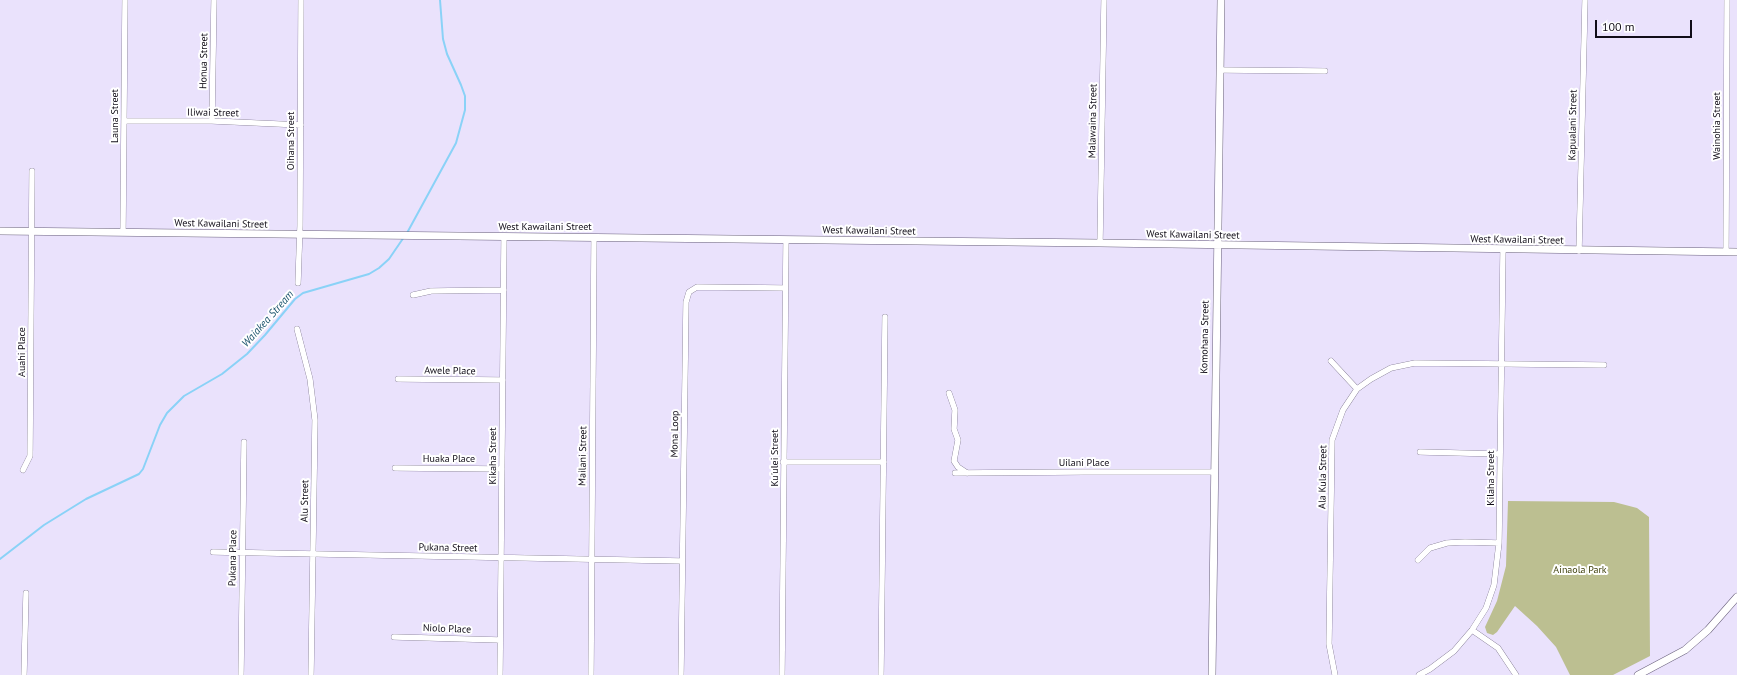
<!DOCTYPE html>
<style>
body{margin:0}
#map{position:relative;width:1737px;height:675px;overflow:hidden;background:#eae2fc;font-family:"PT Sans",sans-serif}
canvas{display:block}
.scale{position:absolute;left:1595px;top:20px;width:97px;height:18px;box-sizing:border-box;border:2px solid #110d18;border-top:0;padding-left:5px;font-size:12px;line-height:14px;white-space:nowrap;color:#110d18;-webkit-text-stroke:3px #fff;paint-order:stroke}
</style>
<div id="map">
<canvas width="1737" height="675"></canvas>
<div class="scale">100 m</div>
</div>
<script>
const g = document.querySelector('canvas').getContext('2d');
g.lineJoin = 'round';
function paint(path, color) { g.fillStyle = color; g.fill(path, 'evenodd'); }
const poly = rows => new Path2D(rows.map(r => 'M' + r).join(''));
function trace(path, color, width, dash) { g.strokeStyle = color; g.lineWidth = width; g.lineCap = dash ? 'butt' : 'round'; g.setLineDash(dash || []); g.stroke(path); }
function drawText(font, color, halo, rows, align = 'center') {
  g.font = font + ' "PT Sans",sans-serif'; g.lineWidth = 4; g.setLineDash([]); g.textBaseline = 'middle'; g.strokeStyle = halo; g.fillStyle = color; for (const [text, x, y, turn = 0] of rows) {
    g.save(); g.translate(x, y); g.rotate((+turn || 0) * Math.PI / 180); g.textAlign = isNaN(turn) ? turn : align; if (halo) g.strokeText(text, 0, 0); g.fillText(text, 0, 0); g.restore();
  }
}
paint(poly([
 [1508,501,1614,502,1637,508,1649,517,1650,656,1613,675,1570,675,1556,647,1537,626,1515,606,1497,632,1493,635,1487,633,1485,627,1497,601,1506,566]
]), '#bcbf91');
trace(poly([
 [407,233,456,143,465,110,465,96,461,85,447,54,443,39,440,0],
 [0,559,44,525,86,499,139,474,143,469,160,425,167,413,184,396,222,374,247,354,265,335,295,299,303,293,369,274,379,268,389,259,404,237]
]), '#8ad2f7', 2);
const minor = poly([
 [1220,70,1325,71],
 [124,121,212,121,301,125],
 [212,121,214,0],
 [123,232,125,0],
 [1100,243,1104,0],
 [1579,251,1585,0],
 [1726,252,1727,0],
 [298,283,300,226,301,0],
 [413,295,431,291,504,290],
 [297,329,310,379,315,420,311,675],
 [1331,361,1357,389],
 [398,379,503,380],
 [949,393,955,410,954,429,958,440,954,461,958,467,967,473],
 [1420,452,1500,454],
 [783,462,884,462],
 [395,468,502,469],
 [23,470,30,456,32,171],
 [955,473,1083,472,1213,472],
 [213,552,682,561],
 [1418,560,1430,548,1447,543,1465,542,1499,543],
 [1472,630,1498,648,1516,675],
 [394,637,500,640],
 [24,675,26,593],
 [241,675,244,442],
 [500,675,504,237],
 [591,675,594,238],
 [681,675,686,302,689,292,697,287,785,288],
 [782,675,786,240],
 [881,675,885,317],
 [1335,675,1329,644,1332,440,1343,410,1357,389,1371,379,1391,368,1415,363,1604,365],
 [1419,675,1430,669,1454,651,1472,630,1486,608,1494,585,1499,543,1503,250]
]);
const tertiary = poly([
 [0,231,1100,243,1737,252],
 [1212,675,1221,0],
 [1638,675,1685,650,1708,630,1737,597]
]);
trace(minor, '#685f7b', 6);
trace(tertiary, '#685f7b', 8);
trace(minor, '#fff', 5.5);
trace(tertiary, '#fff', 7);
drawText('10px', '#110d18', '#fff', [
 ["Honua Street",204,61,-89],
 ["Iliwai Street",213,113,1],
 ["Launa Street",115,116,-90],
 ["Malawaina Street",1093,121,-89],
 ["Kapualani Street",1573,125,-89],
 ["Wainohia Street",1717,126,-90],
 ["Oihana Street",291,141,-90],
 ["West Kawailani Street",221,224,1],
 ["West Kawailani Street",545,227],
 ["West Kawailani Street",869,231,1],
 ["West Kawailani Street",1193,235,1],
 ["West Kawailani Street",1517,240,1],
 ["Komohana Street",1205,337,-89],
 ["Auahi Place",22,352,-90],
 ["Awele Place",450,371,1],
 ["Mona Loop",675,434,-89],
 ["Kikaha Street",493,456,-90],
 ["Mailani Street",583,456,-89],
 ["Ku'ulei Street",775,458,-90],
 ["Huaka Place",449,459],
 ["Uilani Place",1084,463],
 ["Ala Kula Street",1323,477,-89],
 ["Kilaha Street",1491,478,-90],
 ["Alu Street",305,501,-89],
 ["Pukana Street",448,548,1],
 ["Pukana Place",233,558,-89],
 ["Niolo Place",447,629,2]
]);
drawText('10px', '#41420e', '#fff', [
 ["Ainaola Park",1580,570]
]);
drawText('italic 11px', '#1d556e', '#fff', [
 ["Waiakea Stream",268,319,-48]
]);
</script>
